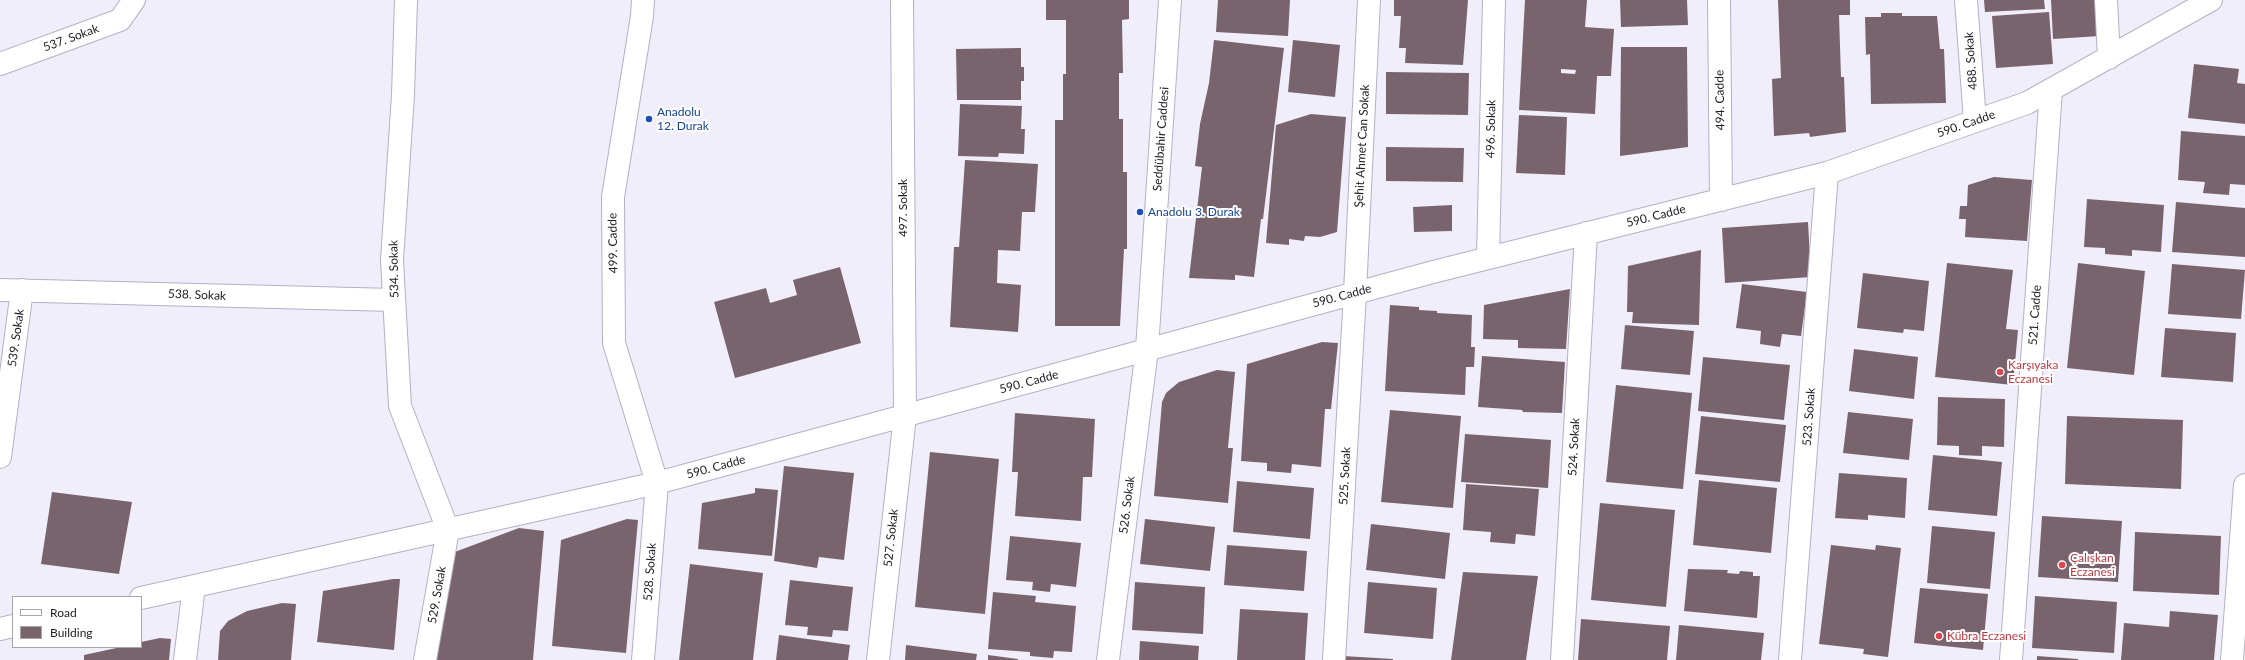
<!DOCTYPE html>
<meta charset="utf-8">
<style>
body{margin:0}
#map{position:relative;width:2245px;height:660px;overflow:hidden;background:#f1eefc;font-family:Lato,sans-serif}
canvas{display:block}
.legend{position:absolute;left:12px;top:596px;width:130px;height:52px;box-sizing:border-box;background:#fff;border:1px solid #a6a6a9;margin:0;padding:5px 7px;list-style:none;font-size:12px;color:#212028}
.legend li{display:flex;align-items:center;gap:8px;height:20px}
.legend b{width:20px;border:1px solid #a6a6a9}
</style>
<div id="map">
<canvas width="2245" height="660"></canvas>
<ul class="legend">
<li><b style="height:5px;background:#fff"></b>Road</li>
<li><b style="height:11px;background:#79646e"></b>Building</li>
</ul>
</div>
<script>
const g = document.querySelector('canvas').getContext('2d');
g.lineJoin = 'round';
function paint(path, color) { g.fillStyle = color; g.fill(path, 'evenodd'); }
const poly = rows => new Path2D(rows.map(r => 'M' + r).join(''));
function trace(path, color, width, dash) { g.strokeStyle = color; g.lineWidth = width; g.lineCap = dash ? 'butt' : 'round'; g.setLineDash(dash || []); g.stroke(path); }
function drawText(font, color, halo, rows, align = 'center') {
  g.font = font + ' Lato,sans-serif'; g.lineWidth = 4; g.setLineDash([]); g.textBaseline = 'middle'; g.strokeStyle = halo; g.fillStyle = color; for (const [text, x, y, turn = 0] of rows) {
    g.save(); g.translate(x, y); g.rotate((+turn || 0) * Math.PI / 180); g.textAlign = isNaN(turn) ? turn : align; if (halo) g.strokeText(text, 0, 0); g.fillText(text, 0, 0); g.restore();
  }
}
paint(poly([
 [1046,0,1129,0,1129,19,1122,20,1123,73,1119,73,1119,119,1123,119,1123,172,1127,172,1127,249,1124,249,1120,326,1055,326,1055,120,1063,120,1063,74,1066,74,1066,20,1046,20],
 [1218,0,1290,0,1288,36,1216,32],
 [1394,0,1468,0,1463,65,1405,63,1406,48,1399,48,1401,16,1394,16],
 [1525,0,1587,0,1585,27,1614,29,1611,76,1597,76,1595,114,1519,110],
 [1561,69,1576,70,1575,74,1561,73],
 [1620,0,1687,0,1688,25,1621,27],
 [1778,0,1850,0,1850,15,1839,15,1841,77,1844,77,1846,132,1810,137,1809,133,1774,136,1772,79,1781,78],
 [1984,0,2044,0,2045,9,1985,12],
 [2051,0,2098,0,2100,36,2053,39],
 [2049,12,2053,64,1996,68,1992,16],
 [1881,13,1902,13,1902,16,1937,16,1940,49,1944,49,1946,103,1871,104,1870,54,1866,55,1865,17,1881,17],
 [1214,40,1284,48,1263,219,1261,219,1254,277,1235,275,1235,280,1189,278,1202,167,1195,166,1200,124,1209,83],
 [1293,40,1340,45,1335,97,1288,92],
 [1621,47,1687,47,1688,147,1620,156],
 [1021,48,1021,67,1024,67,1024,81,1021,81,1021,100,957,100,956,49],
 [2194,64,2239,69,2237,83,2245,84,2245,124,2188,118],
 [1386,72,1469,73,1468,115,1386,114],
 [960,104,1022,106,1021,129,1025,129,1024,154,999,153,998,157,958,156],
 [1311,114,1346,117,1337,232,1320,237,1305,236,1304,241,1289,239,1289,245,1266,243,1276,125],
 [1519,115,1567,117,1565,175,1516,173],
 [2181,131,2245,136,2245,185,2230,184,2229,195,2203,193,2205,182,2178,180],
 [1386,147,1464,148,1463,182,1386,181],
 [965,160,1038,164,1035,212,1022,212,1020,251,998,250,997,283,1021,285,1018,332,950,327,954,247,959,247],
 [1994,177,2032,180,2027,241,1965,237,1966,219,1959,219,1960,206,1967,206,1968,185],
 [2087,199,2164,205,2161,252,2132,250,2132,256,2105,254,2105,248,2084,247],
 [2176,202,2245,208,2245,257,2172,252],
 [1452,205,1452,231,1414,232,1413,207],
 [1808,222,1811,277,1725,283,1722,228],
 [1701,250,1699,325,1632,323,1633,312,1627,312,1628,266],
 [1947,263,2013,270,2006,329,2018,330,2013,385,1935,377],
 [2078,263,2145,271,2134,375,2067,368],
 [2172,264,2245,270,2241,319,2168,314],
 [840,267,861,343,735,378,714,302,766,288,770,303,797,295,793,280],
 [1863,273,1929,281,1924,331,1904,329,1903,333,1857,328],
 [1742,284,1807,292,1801,336,1782,334,1780,347,1760,344,1761,331,1736,328],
 [1570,289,1566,349,1518,348,1518,340,1483,339,1484,305],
 [1390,305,1419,307,1419,310,1437,311,1437,313,1472,315,1471,347,1475,347,1474,367,1466,367,1465,395,1385,391],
 [1625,325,1694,331,1690,375,1621,369],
 [2165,328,2236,333,2233,382,2161,377],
 [1322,342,1338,343,1331,409,1325,409,1321,467,1292,464,1291,473,1267,471,1267,463,1241,461,1247,364],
 [1854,349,1918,357,1914,399,1849,391],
 [1482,356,1565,362,1562,413,1523,412,1522,410,1478,407],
 [1703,357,1790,365,1784,420,1698,411],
 [1217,370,1235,372,1228,448,1233,448,1228,503,1154,496,1162,402,1166,393,1179,382],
 [1616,385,1692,393,1683,489,1606,482],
 [1938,397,2005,399,2004,447,1982,446,1982,456,1959,455,1959,446,1937,445],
 [1390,410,1461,416,1453,508,1381,502],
 [1848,412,1913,419,1909,460,1843,453],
 [1015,413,1095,419,1092,477,1083,477,1081,521,1015,516,1018,472,1012,472],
 [1701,416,1786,425,1780,482,1695,474],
 [2067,416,2183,420,2181,489,2065,484],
 [1465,434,1551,440,1548,488,1461,482],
 [930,452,999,459,985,614,915,607],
 [1933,455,2002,462,1997,516,1928,510],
 [784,466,854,473,844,560,819,557,817,568,774,561],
 [1839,473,1907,478,1905,518,1868,515,1868,520,1835,518],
 [1699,480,1777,488,1771,553,1693,545],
 [1237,481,1314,488,1310,539,1233,532],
 [1466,484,1539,489,1535,536,1516,534,1515,544,1490,542,1491,532,1463,530],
 [755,488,778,490,772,556,698,549,702,503,755,493],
 [52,492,132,502,119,574,41,564],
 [1600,503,1675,510,1666,607,1591,600],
 [2042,516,2122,521,2118,582,2038,577],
 [627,519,638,520,626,653,552,646,561,540],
 [1145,519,1215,527,1210,571,1140,564],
 [1371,524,1450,533,1445,579,1366,570],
 [1932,526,1995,532,1990,589,1927,583],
 [519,528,544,531,533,660,435,660,444,556],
 [2135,532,2221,536,2219,595,2133,591],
 [1010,536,1081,543,1076,587,1051,584,1050,592,1032,590,1033,582,1006,580],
 [1227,545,1307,551,1304,591,1224,585],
 [1831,545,1875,550,1876,545,1901,548,1888,657,1863,654,1864,649,1819,644],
 [690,564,763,573,753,660,679,660],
 [1688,569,1728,570,1727,573,1739,574,1740,571,1753,572,1753,576,1760,576,1757,618,1684,611],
 [1463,572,1538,576,1526,660,1451,660],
 [393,579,400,579,394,650,317,642,323,591],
 [790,580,853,587,848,631,833,630,832,637,807,635,808,627,785,625],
 [1135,582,1205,587,1203,634,1132,630],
 [1368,582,1437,588,1433,639,1364,633],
 [1920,588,1988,594,1983,650,1914,643],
 [993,592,1036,596,1035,602,1076,606,1072,652,1054,651,1053,658,1030,656,1030,652,988,649],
 [2035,596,2117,602,2114,653,2032,648],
 [282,603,296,604,291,660,218,660,220,631,228,621,247,611],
 [1240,609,1308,613,1305,660,1237,660],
 [2170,611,2218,615,2214,660,2121,660,2124,623,2169,627],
 [1581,619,1670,626,1667,660,1578,660],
 [1679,625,1764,633,1761,660,1676,660],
 [779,635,850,645,848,660,776,660],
 [160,638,171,639,169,660,84,660,84,655,121,647,141,647,141,642],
 [1140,641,1199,646,1198,660,1139,660],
 [906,645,977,654,976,660,905,660],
 [988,655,1018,659,1018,660,988,660],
 [1343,656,1393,659,1393,660,1342,660],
 [2037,656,2078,659,2078,660,2037,660]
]), '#79646e');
const minor = poly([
 [406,0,403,95,392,260,400,406,448,530],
 [643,0,642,16,613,197,614,343,657,483,643,660],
 [1719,0,1721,200],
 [1966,0,1975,121],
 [2106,0,2109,58],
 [0,64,120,20,134,0],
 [1488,258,1494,0],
 [0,290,394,300],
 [0,457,22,290],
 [141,598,657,483,1433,272,1827,173,2027,103,2211,0],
 [0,629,13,626],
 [185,660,194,586],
 [425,660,448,530],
 [878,660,905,416,902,0],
 [1108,660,1147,349,1170,0],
 [1334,660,1355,293,1369,0],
 [1562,660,1586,233],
 [1790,660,1827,173],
 [2011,660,2051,90],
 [2232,660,2245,485]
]);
trace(minor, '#b4b0c5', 24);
trace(minor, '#fff', 22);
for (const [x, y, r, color] of [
 [649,119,4,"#1a4fb4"],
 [1140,212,4,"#1a4fb4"],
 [2000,372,4,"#e0444e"],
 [2062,565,4,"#e0444e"],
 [1939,636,4,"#e0444e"]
]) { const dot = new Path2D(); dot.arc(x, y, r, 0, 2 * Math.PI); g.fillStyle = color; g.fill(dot); trace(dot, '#fff', 1.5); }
drawText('12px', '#212028', '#fff', [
 ["537. Sokak",71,38,-20],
 ["488. Sokak",1971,61,-94],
 ["494. Cadde",1720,100,-91],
 ["590. Cadde",1966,124,-19],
 ["496. Sokak",1491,129,-89],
 ["Seddübahir Caddesi",1161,139,-86],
 ["Şehit Ahmet Can Sokak",1362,146,-87],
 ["497. Sokak",903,208,-90],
 ["590. Cadde",1656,216,-14],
 ["499. Cadde",613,243,-91],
 ["534. Sokak",394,269,-91],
 ["538. Sokak",197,295,2],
 ["590. Cadde",1342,296,-15],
 ["521. Cadde",2035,315,-86],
 ["539. Sokak",16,338,-82],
 ["590. Cadde",1029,382,-15],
 ["523. Sokak",1809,417,-86],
 ["524. Sokak",1574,447,-87],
 ["590. Cadde",716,467,-15],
 ["525. Sokak",1345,476,-87],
 ["526. Sokak",1127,505,-83],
 ["527. Sokak",891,538,-84],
 ["528. Sokak",650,572,-86],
 ["529. Sokak",437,595,-80]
]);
drawText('12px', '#164399', '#fff', [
 ["Anadolu",657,112],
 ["12. Durak",657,126],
 ["Anadolu 3. Durak",1148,212]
], 'left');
drawText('12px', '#be3a42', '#fff', [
 ["Karşıyaka",2008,365],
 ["Eczanesi",2008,379],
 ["Çalışkan",2070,558],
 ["Eczanesi",2070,572],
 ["Kübra Eczanesi",1947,636]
], 'left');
</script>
